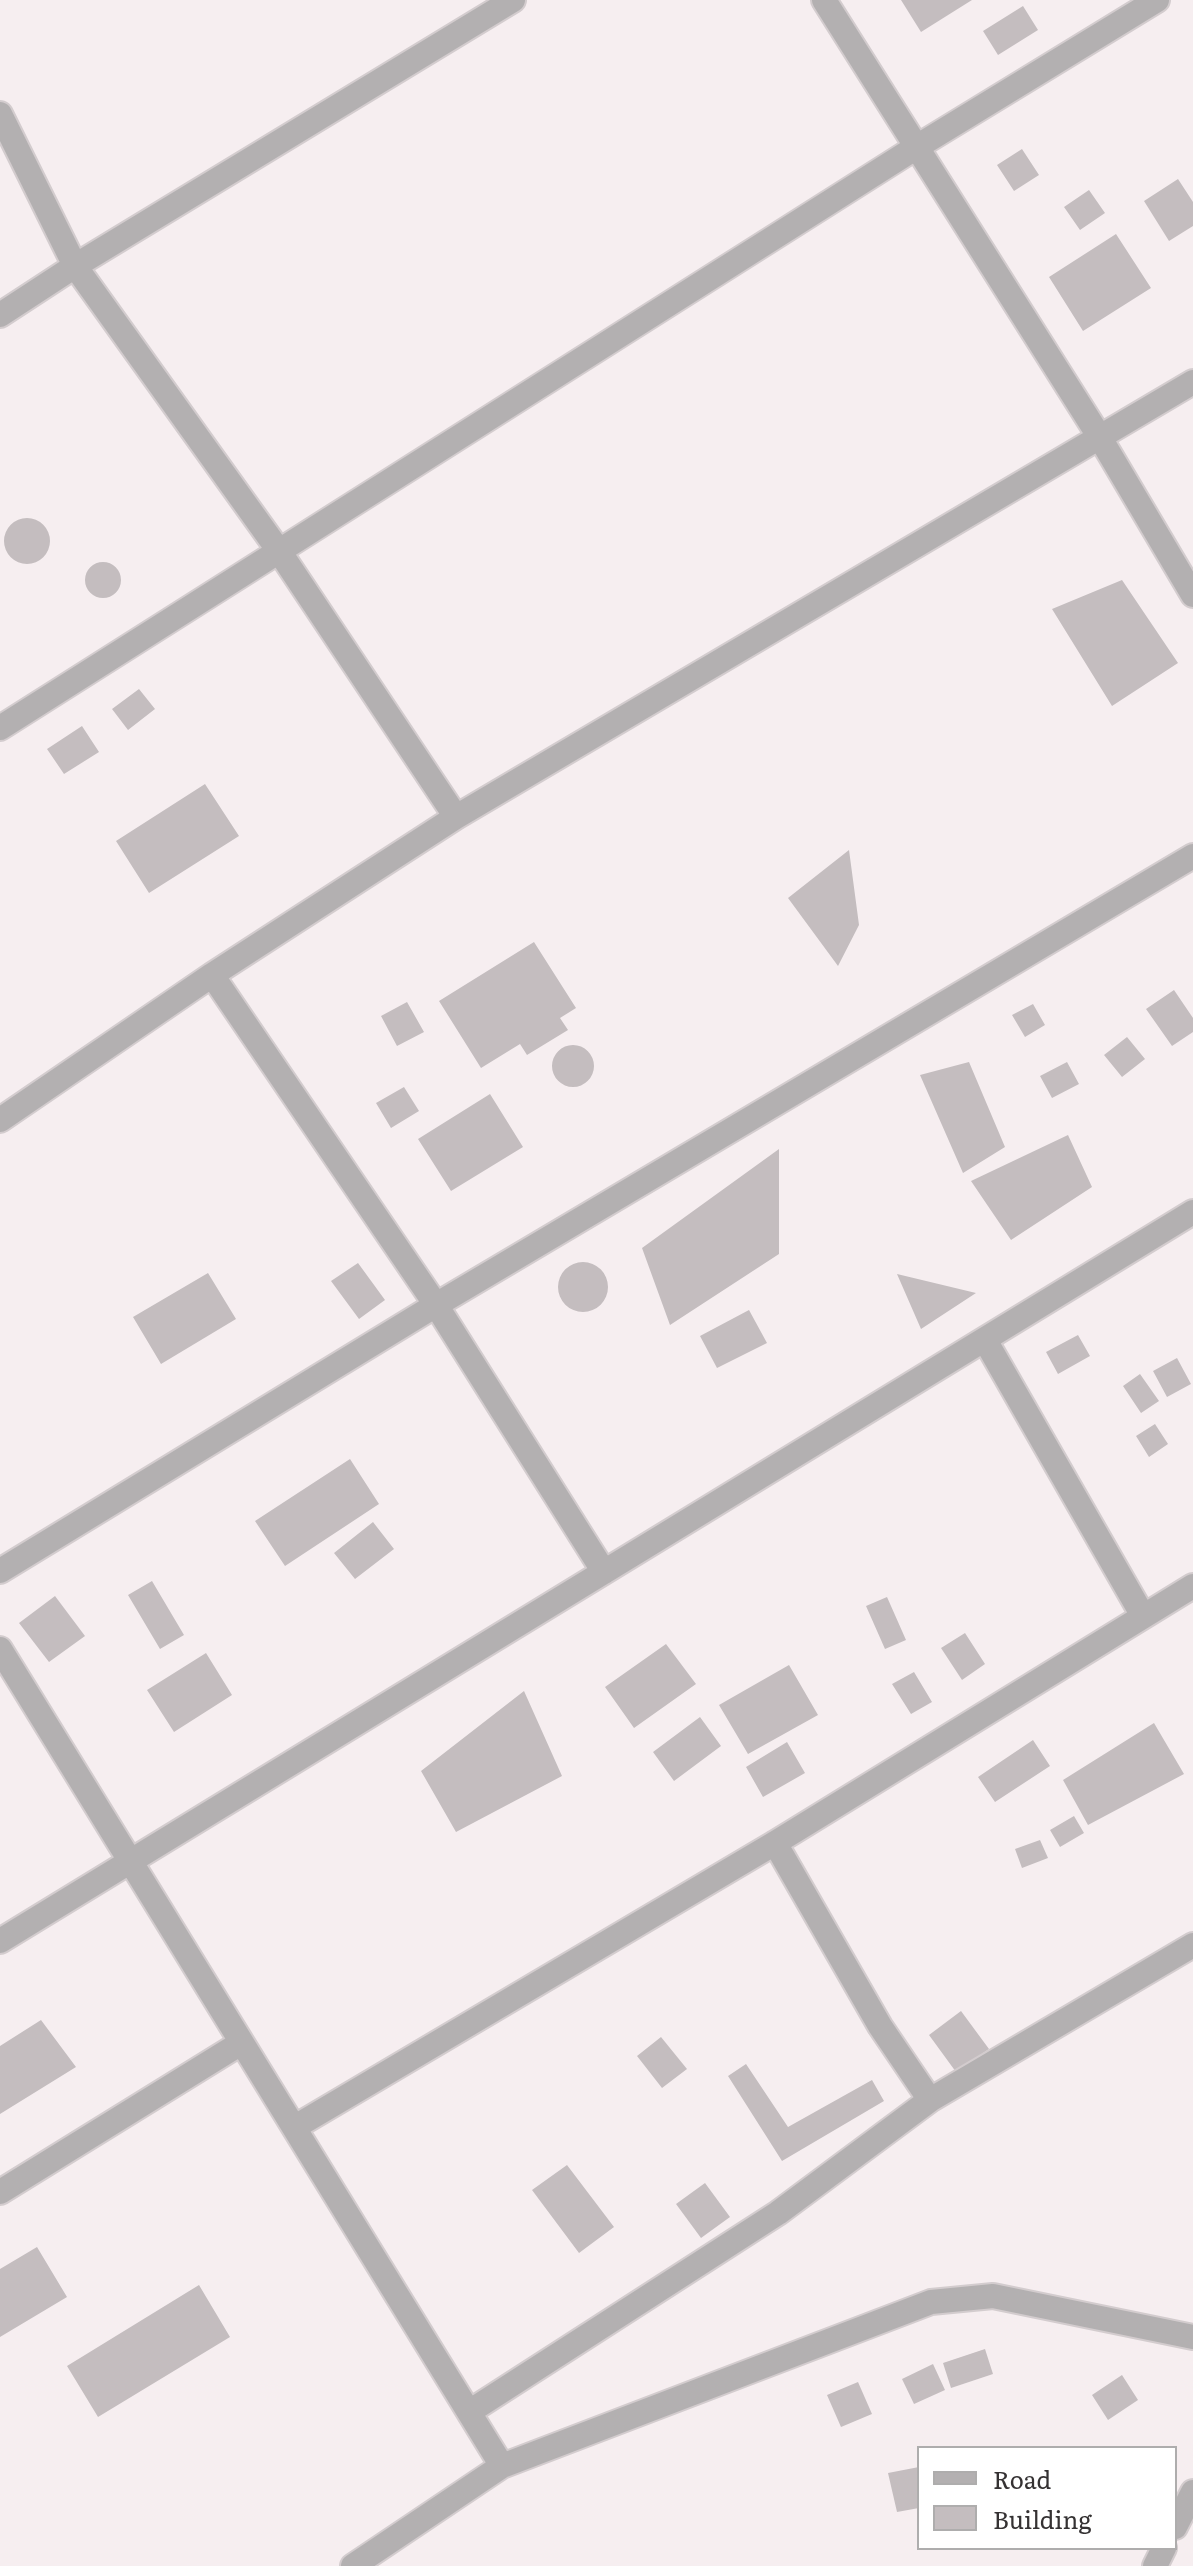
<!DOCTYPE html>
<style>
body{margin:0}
#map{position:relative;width:1193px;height:2566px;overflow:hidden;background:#f6eef0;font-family:Literata,serif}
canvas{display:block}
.legend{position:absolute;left:917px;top:2446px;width:260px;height:104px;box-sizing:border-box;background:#fff;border:2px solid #aeadad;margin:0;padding:10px 14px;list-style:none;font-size:24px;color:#353233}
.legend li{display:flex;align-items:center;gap:16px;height:40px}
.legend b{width:40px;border:2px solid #aeadad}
</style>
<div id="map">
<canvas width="1193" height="2566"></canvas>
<ul class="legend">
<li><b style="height:10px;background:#b3b0b1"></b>Road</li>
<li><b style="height:22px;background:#c4bdbf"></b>Building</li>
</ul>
</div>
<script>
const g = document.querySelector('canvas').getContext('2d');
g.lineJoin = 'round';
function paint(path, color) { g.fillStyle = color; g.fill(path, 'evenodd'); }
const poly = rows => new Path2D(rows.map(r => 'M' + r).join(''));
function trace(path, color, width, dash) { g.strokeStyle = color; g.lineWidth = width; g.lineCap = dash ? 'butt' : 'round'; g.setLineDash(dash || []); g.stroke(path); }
paint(poly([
 [901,0,972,0,921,32],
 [1023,6,1038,30,998,55,983,31],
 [1022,149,1039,175,1014,191,997,165],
 [1178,179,1193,202,1193,226,1169,241,1144,201],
 [1089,190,1105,213,1080,230,1064,207],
 [1116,234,1151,288,1083,331,1049,277],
 '4 541a23 23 0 1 1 46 0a23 23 0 1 1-46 0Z',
 '85 580a18 18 0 1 1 36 0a18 18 0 1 1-36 0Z',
 [1122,580,1178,663,1112,706,1052,609],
 [139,689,155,709,128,730,112,709],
 [82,726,99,752,64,774,47,749],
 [205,784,239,836,149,893,116,841],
 [849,850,859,925,838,966,788,898],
 [534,942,576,1008,560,1018,568,1030,527,1055,520,1044,481,1068,439,1001],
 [1174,990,1193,1018,1193,1032,1172,1046,1146,1009],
 [407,1002,424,1032,397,1046,381,1016],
 [1033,1004,1045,1025,1025,1037,1012,1015],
 [1127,1037,1145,1059,1122,1077,1104,1055],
 '552 1066a21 21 0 1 1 42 0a21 21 0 1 1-42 0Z',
 [969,1062,1005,1147,963,1173,920,1075],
 [1067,1062,1079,1084,1052,1098,1040,1076],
 [404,1087,419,1111,391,1128,376,1103],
 [490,1094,523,1147,451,1191,418,1139],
 [1068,1135,1092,1187,1011,1240,971,1181],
 [779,1149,779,1254,670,1325,642,1248],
 '558 1287a25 25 0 1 1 50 0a25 25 0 1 1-50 0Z',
 [358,1263,385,1300,359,1319,331,1281],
 [208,1273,236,1319,161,1364,133,1317],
 [897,1274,976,1293,921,1329],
 [749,1310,767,1343,717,1368,700,1336],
 [1078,1335,1090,1356,1058,1374,1046,1352],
 [1177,1358,1191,1384,1167,1397,1153,1371],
 [1140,1374,1159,1401,1141,1413,1123,1386],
 [1155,1424,1168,1444,1149,1457,1136,1436],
 [350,1459,379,1504,285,1566,255,1521],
 [373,1522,394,1549,355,1579,334,1553],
 [152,1581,184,1635,160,1649,128,1595],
 [55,1596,85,1636,49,1662,19,1623],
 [887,1597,906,1640,885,1649,866,1606],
 [965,1633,985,1664,962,1680,941,1648],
 [666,1644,696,1684,634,1728,605,1687],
 [206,1653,232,1695,174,1732,147,1690],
 [789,1665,818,1715,748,1754,719,1705],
 [914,1672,932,1702,911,1714,892,1684],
 [524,1691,562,1776,456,1832,421,1771],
 [700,1717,721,1746,674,1781,653,1752],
 [1154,1723,1184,1774,1088,1825,1063,1780],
 [1033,1740,1050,1766,995,1802,978,1777],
 [787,1742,805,1773,763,1797,746,1767],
 [1074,1816,1084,1833,1060,1847,1050,1830],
 [1040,1840,1048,1858,1022,1868,1015,1849],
 [961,2011,989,2049,956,2072,929,2035],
 [41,2020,76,2067,0,2114,0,2046],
 [661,2037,687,2069,662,2088,637,2056],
 [746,2064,788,2127,872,2080,884,2101,782,2161,728,2076],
 [567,2165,614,2227,579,2253,532,2190],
 [705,2183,730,2217,701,2238,676,2204],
 [37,2247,67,2297,0,2337,0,2269],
 [199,2285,230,2337,98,2417,67,2366],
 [985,2349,993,2374,951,2388,943,2363],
 [933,2364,945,2390,914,2404,902,2379],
 [1122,2375,1138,2400,1108,2420,1092,2395],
 [858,2382,872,2414,841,2427,827,2395],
 [919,2467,919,2508,897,2512,888,2473]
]), '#c4bdbf');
const minor = poly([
 [824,0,1099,436,1193,595],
 [0,114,75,266,279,551,456,817],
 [0,315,75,266,513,0],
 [0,728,915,148,1157,0],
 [212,975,436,1305,604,1572],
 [0,1120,212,975,456,817,1193,382],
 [985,1340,1143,1616],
 [0,1571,436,1305,1193,856],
 [0,1649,502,2466],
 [0,1941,1193,1212],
 [930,2100,1193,1945],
 [295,2127,775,1843,1193,1586],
 [0,2192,241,2043],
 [469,2412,778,2213,930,2100,880,2026,775,1843],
 [1175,2527,1193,2492],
 [353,2566,502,2466,931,2302,993,2296,1193,2337],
 [1155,2566,1164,2548]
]);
trace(minor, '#d3ccce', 28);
trace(minor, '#b3b0b1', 24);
</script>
